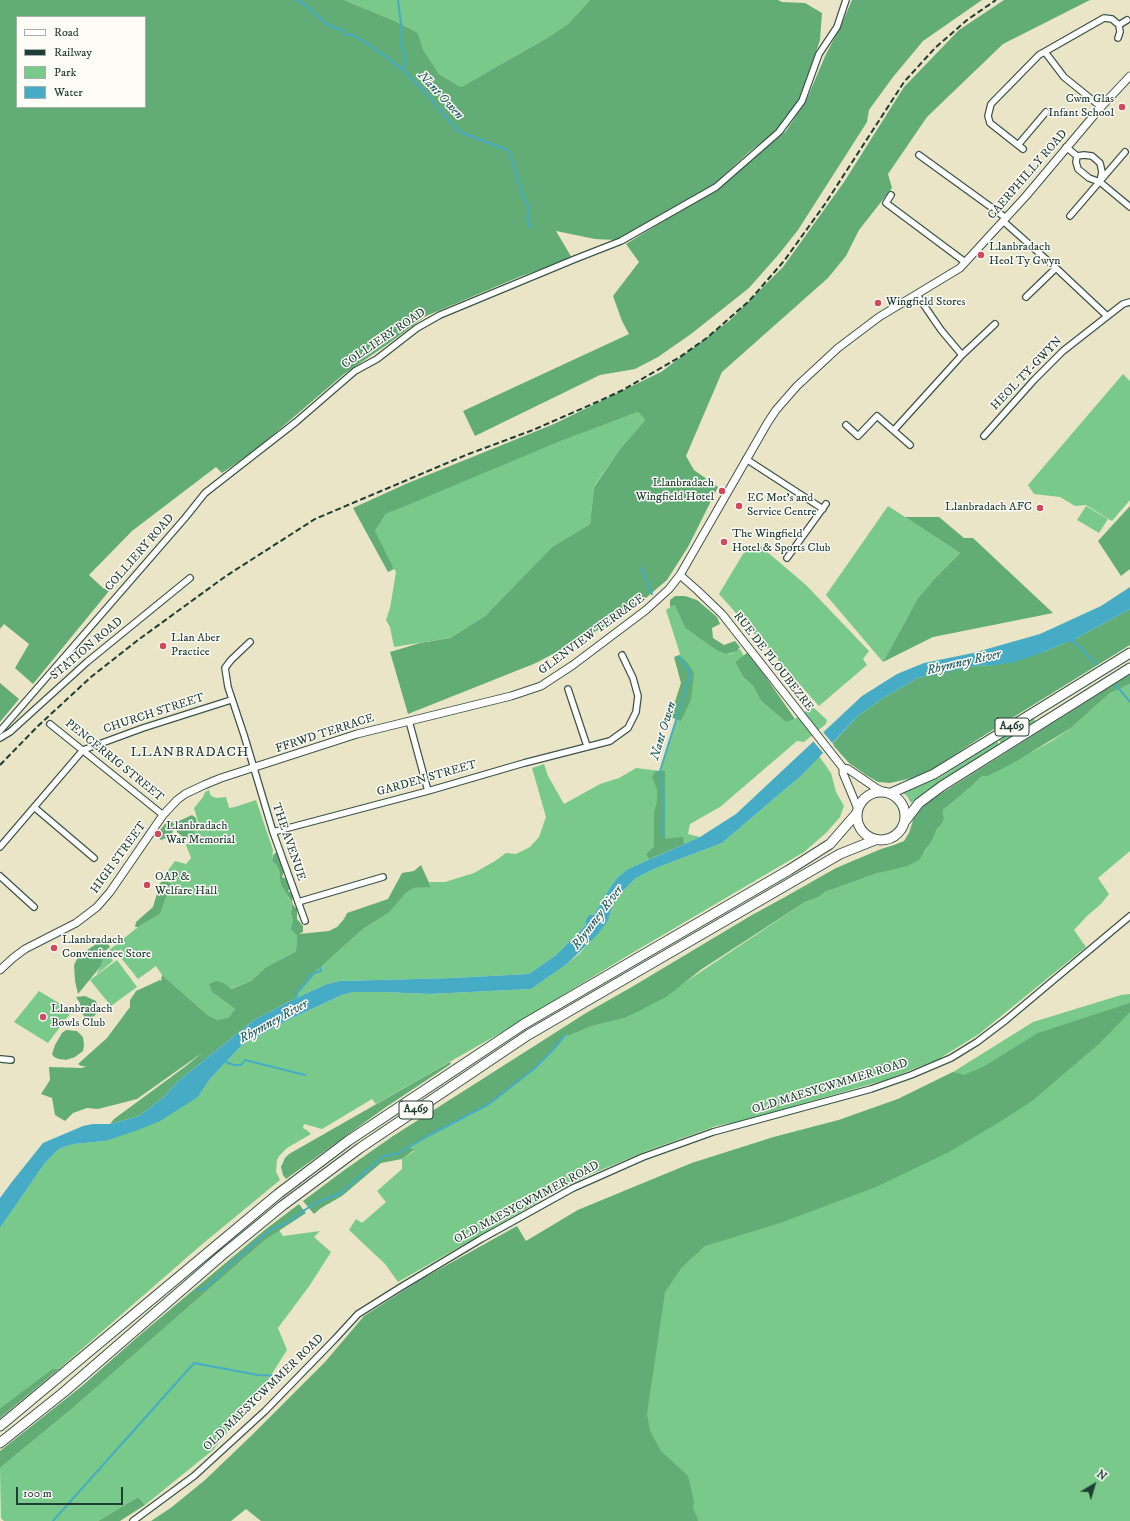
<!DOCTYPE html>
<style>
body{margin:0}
#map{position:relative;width:1130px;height:1521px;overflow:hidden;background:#eae5c7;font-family:"IM FELL DW Pica",serif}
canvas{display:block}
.legend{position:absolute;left:16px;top:16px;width:130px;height:92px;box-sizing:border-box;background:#fdfcf7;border:1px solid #a4b0a9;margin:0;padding:5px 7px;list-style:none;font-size:12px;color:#1f3d34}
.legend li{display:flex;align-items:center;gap:8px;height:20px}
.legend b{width:20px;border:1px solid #a4b0a9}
.north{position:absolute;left:1074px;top:1465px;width:40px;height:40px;-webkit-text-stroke:3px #fdfcf7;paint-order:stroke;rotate:38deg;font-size:11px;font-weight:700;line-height:16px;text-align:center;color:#1f3d34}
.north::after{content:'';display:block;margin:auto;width:14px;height:18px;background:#1f3d34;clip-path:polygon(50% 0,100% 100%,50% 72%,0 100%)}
.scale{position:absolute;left:16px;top:1487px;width:107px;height:18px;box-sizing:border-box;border:2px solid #1f3d34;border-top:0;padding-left:5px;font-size:12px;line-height:14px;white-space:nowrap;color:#1f3d34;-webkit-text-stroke:3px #fdfcf7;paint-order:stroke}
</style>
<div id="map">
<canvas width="1130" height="1521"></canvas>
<ul class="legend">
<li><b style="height:5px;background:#fff"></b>Road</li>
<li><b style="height:5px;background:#1f3d34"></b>Railway</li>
<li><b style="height:11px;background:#79c98a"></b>Park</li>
<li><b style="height:11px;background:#46acc6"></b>Water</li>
</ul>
<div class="north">N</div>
<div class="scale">100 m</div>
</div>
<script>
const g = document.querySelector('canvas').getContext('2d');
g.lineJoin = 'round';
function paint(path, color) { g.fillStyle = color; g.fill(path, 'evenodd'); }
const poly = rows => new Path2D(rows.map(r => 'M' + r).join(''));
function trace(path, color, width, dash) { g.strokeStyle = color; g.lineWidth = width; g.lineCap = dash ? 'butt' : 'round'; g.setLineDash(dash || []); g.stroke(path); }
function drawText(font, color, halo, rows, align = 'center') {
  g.font = font + ' "IM FELL DW Pica",serif'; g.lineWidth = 3; g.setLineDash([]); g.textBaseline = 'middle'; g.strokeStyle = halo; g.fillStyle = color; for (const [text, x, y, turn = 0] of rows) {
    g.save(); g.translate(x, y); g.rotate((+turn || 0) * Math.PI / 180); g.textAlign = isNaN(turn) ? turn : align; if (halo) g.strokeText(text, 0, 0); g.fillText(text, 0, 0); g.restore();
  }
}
paint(poly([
 [344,0,590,0,568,24,547,38,461,87,439,74,423,49,418,33,395,21],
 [1123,374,1130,381,1130,500,1112,521,1086,505,1075,506,1060,497,1034,494,1028,485],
 [638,412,645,420,620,449,594,486,590,524,552,547,485,616,450,638,394,647,390,627,386,620,390,608,396,572,385,554,375,531,386,514,464,477],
 [888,506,960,553,936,577,918,598,883,662,826,595],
 [1086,506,1108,519,1099,533,1077,520],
 [759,545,806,585,869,651,863,659,867,665,819,706,719,594,746,549],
 [675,604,685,628,716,650,730,654,740,649,744,656,735,662,743,677,753,686,761,701,786,722,795,719,806,711,813,707,827,720,826,724,804,742,797,741,720,807,690,824,688,834,700,837,628,869,618,877,611,886,594,915,585,922,586,925,556,955,529,974,452,978,340,981,327,984,296,998,297,993,314,973,363,929,390,912,406,893,414,888,431,886,429,882,445,882,474,873,495,861,506,853,516,854,530,847,539,837,546,817,532,768,544,764,548,776,564,804,600,784,619,778,636,768,660,771,689,679,678,657,680,654,666,610],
 [1130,684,1130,851,1098,878,1109,894,1101,904,1087,916,1074,930,1086,947,979,1034,937,1060,885,1080,738,1122,716,1126,644,1152,587,1176,545,1198,398,1282,385,1264,349,1230,356,1219,362,1223,386,1202,377,1191,402,1169,402,1159,414,1151,409,1148,428,1136,489,1104,552,1051,565,1035,568,1036,592,1026,625,1018,684,983,805,902,819,897,825,892,878,873,925,852,937,829,942,824,944,819,943,810,972,786,982,776,988,776,1050,742,1071,728,1110,693],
 [1033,718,1035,721,1001,743,999,740],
 [997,741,999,745,926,791,911,803,907,796,903,793,939,778],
 [819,756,831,773,836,792,844,806,840,817,826,833,804,852,627,956,509,1028,376,1104,372,1099,322,1129,304,1124,303,1128,308,1131,311,1134,287,1148,279,1156,277,1160,276,1172,280,1180,200,1246,59,1369,52,1369,0,1408,0,1228,45,1163,58,1150,64,1147,74,1144,105,1141,198,1097,210,1079,242,1045,288,1020,342,995,354,992,381,992,430,994,531,989,567,964,579,954,608,921,612,907,621,893,636,878,656,868,722,843,802,775],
 [209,790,211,796,217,798,226,797,229,808,235,807,256,800,273,850,272,861,278,867,279,875,281,877,288,897,292,903,291,914,297,935,297,945,295,952,266,967,251,981,230,989,224,983,213,993,235,1009,229,1017,218,1020,209,1016,162,975,156,966,138,979,117,953,122,949,110,954,113,961,96,975,101,966,103,955,138,927,160,914,167,895,171,892,171,881,166,873,175,861,186,864,191,858,186,845,199,825,194,808,203,797,205,792],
 [117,960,137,987,111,1006,90,980],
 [39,991,72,1011,48,1043,14,1022],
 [1130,994,1130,1521,479,1521,505,1254,578,1210,692,1163,774,1137,839,1120,898,1099,953,1072,1033,1022,1121,995],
 [279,1230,283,1236,320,1231,314,1237,331,1252,310,1285,278,1328,287,1350,261,1391,213,1450,145,1505,138,1497,98,1521,4,1521,1,1518,0,1468,74,1407,265,1240]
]), '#79c98a');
paint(poly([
 [0,0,344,0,395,21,418,33,423,49,439,74,461,87,547,38,568,24,590,0,778,0,782,2,805,3,822,13,820,40,800,99,777,130,749,152,714,184,616,240,595,239,556,231,572,258,519,277,426,316,385,346,344,374,254,451,222,473,216,467,132,531,89,575,103,588,109,591,33,684,15,668,29,644,4,624,0,629],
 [17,17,145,17,145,107,17,107],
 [852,0,982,0,923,41,893,77,869,110,867,122,798,230,779,254,749,288,691,334,658,357,635,369,600,375,475,436,463,411,629,334,622,321,613,296,639,262,626,244,718,188,786,131,806,101,826,54,840,28],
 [1004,0,1090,0,1003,44,927,117,888,174,892,188,859,230,846,256,828,278,722,372,686,456,694,470,718,487,688,547,667,580,626,615,536,663,408,714,390,652,420,643,450,638,485,616,552,547,590,524,594,487,620,449,645,420,638,412,553,444,386,514,375,531,394,569,388,572,353,508,408,483,554,424,661,372,729,321,783,267,844,182,904,87,959,30],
 [1130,506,1130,569,1121,576,1098,541],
 [905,517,939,517,964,538,973,538,1053,613,933,637,883,662,918,598,936,577,960,553],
 [675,596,685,596,697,600,717,617,720,624,712,628,713,638,724,645,735,641,740,647,737,651,727,654,716,650,685,628,675,605,670,607,670,600],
 [1130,609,1130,645,983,736,936,767,917,777,890,783,878,782,866,775,849,763,832,744,858,716,883,698,918,678,954,670,981,665,988,666,1046,651,1067,642,1075,642,1075,639],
 [747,653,763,673,795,719,786,722,761,701,753,686,743,677,735,662],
 [679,655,686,661,694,673,691,700,681,721,670,717,681,683,674,657],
 [1130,674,1130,684,1110,693,1071,728,1015,762,988,776,982,776,972,786,943,810,944,819,942,824,937,829,932,840,919,860,907,866,878,873,825,892,819,897,805,902,702,969,666,997,625,1018,592,1026,568,1036,565,1035,552,1051,535,1068,489,1104,428,1136,409,1147,414,1150,402,1159,381,1163,342,1196,321,1208,314,1214,303,1201,343,1171,393,1136,586,1013,630,988,752,915,785,897,836,868,881,849,894,845,904,841,909,833,915,814,928,802],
 [0,683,19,699,0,722],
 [656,771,665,771,665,839,683,837,684,844,649,859,646,854,654,847,654,813,657,801,657,789,652,777],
 [192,815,196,818,197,826,193,835,187,838,183,837,177,832,176,825,179,821],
 [172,821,175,826,171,836,161,840,157,837,160,830,165,824],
 [277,852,285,869,282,877,289,880,290,888,288,891,294,894,292,901,293,905,297,909,297,919,303,926,303,932,299,934,329,931,337,927,344,919,347,913,388,899,402,873,414,871,421,865,431,887,414,888,406,893,390,912,363,929,314,973,297,993,296,998,254,1020,177,1082,164,1097,139,1116,110,1124,114,1119,186,1066,202,1053,137,1099,98,1109,87,1108,73,1113,65,1121,55,1115,52,1098,41,1094,50,1080,49,1067,82,1068,86,1066,81,1066,78,1064,107,1038,130,1007,130,1000,136,991,160,980,161,981,162,975,209,1016,218,1020,229,1017,235,1009,213,993,209,984,216,981,224,983,231,989,251,981,266,967,295,952,297,945,297,935,291,929,293,921,291,914,292,903,281,884,278,867,272,861,273,855],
 [165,880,171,883,171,892,167,895,160,914,138,927,135,927,136,922,153,907,160,883],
 [101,941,106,941,110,947,101,954,103,957,101,966,78,994,75,981,74,965,77,959,90,948],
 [85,996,96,1001,98,1008,97,1013,92,1018,85,1018,81,1011,80,1003,76,997],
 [1130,1003,1130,1012,1100,1043,1032,1101,998,1123,949,1152,876,1187,780,1223,705,1246,682,1267,665,1292,647,1414,650,1431,661,1451,688,1476,694,1502,693,1509,697,1517,698,1521,261,1521,246,1509,231,1521,151,1521,172,1507,205,1480,251,1436,325,1362,364,1316,420,1280,517,1226,526,1241,578,1210,692,1163,774,1137,839,1120,898,1099,953,1072,964,1075,983,1067,1038,1033],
 [66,1030,77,1031,83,1037,84,1045,83,1051,75,1057,66,1060,59,1059,54,1057,52,1054,55,1045,62,1033],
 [450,1062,451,1064,386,1107,286,1179,283,1175,281,1167,285,1158,289,1154],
 [299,1204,306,1213,265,1240,74,1407,0,1468,0,1451,82,1386,141,1334,266,1229],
 [52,1369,59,1369,0,1418,0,1408],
 [138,1497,145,1505,120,1521,98,1521]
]), '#62ad76');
paint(poly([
 [1130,587,1130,609,1075,639,1075,642,1067,642,1046,651,1015,662,988,666,981,665,918,678,883,698,858,716,802,775,722,843,656,868,636,878,621,893,612,907,608,921,596,936,567,964,531,989,430,994,381,992,354,992,342,995,288,1020,242,1045,210,1079,198,1097,160,1121,138,1130,105,1141,74,1144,64,1147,58,1150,45,1163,0,1228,0,1198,11,1183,43,1143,83,1126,93,1124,110,1124,139,1116,164,1097,177,1082,254,1020,296,998,327,984,340,981,452,978,529,974,556,955,586,925,585,922,589,915,594,915,611,886,618,877,628,869,700,837,736,814,862,696,897,674,924,663,973,653,1040,634,1101,606]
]), '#46acc6');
paint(poly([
 [823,732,834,745,824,754,813,741]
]), '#eae5c7');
trace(poly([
 [296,0,304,4,328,25,342,30,345,34,355,36,374,48,403,70,430,97,443,114,460,132,505,149,510,152,515,170,524,199,529,207,527,219,531,228],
 [398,0,401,24,401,45,406,57,403,70],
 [641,568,652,594],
 [1073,641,1096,664],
 [1115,684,1130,702],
 [662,837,664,801,660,771,689,679,689,670,678,657],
 [296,998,297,993,314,973,321,971,320,967],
 [226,1062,234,1065,241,1065,245,1060,305,1075],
 [198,1289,203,1290,233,1262,270,1230,286,1223,315,1203,341,1193,382,1157,399,1153,428,1136,489,1104,535,1068,552,1051,565,1035],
 [53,1521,194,1363,258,1375,279,1376]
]), '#46acc6', 2);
const minor = poly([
 [1119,25,1127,20],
 [1045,52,1064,77,1101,107],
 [1018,145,1046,112],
 [1066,147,1077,156,1076,162,1078,169,1089,178,1100,182,1130,207],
 [1023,149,990,123,988,116,991,104,1039,55,1104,18,1112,19,1119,25,1120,32,1118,38],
 [919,155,1006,218],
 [1077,156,1084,155,1092,156,1100,163,1102,172,1100,181],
 [891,195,886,203,965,262],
 [1070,216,1125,152],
 [1003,221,1056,268,1107,316],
 [917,295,941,330,962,355,995,324],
 [1026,297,1056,268],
 [846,425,858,436,877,416,910,445],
 [894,430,962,355],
 [984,436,1034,380,1063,351,1123,304,1130,302],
 [746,459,823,509],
 [787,558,826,504],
 [250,642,231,660,225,668,228,687,244,735,273,832,305,921],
 [568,689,587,746],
 [409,721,428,791],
 [50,724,163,815],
 [0,731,185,518,205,493,296,422,355,371,377,359,417,328,440,315,575,259,621,241,716,187,779,132,802,101,819,54,837,27,846,0],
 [0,738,10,732,87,662,190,578],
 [34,807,94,858],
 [273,832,428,791,524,763,610,741,628,728,636,712,638,696,633,678,622,655],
 [0,847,83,750,143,728,231,700],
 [0,876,34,907],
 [298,902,383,877],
 [1,1059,11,1060],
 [133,1521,194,1476,265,1411,335,1339,358,1314,401,1287,481,1239,573,1188,643,1157,713,1132,871,1089,911,1075,951,1058,977,1042,1006,1020,1130,916]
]);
const tertiary = poly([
 [680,575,697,590,722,614,843,768,848,769,876,788,884,792],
 [843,768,843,773,858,809],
 [0,970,13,958,25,949,76,923,97,907,110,892,163,815,177,800,185,794,204,785,221,778,357,734,511,696,541,686,573,665,646,610,669,589,680,575,768,422,776,410,797,386,838,348,879,317,960,268,1026,196,1101,107,1130,76]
]);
const primary = poly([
 '857 816a24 24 0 1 1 48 0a24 24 0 1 1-48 0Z',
 [891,793,934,774,1130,653],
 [906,820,919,803,942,786,1130,668],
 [0,1426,278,1194,348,1141,524,1024,789,870,830,844,857,813],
 [0,1443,64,1392,221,1256,282,1206,360,1148,528,1035,840,854,875,840]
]);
trace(minor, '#3d564a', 8);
trace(tertiary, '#3d564a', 9);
trace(primary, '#3d564a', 11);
trace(minor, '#fff', 5.5);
trace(tertiary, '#fff', 7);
trace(primary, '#fff', 9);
trace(poly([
 [0,765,38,726,91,677,138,640,226,576,315,519,466,455,533,430,597,402,623,390,680,357,708,337,749,301,784,261,825,204,904,82,935,48,967,20,996,0]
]), '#1f3d34', 2, [6, 3]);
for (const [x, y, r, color] of [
 [1122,107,4,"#d1495b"],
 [981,255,4,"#d1495b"],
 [878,303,4,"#d1495b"],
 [722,491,4,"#d1495b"],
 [739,506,4,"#d1495b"],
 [1040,508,4,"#d1495b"],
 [724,542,4,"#d1495b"],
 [163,646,4,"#d1495b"],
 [158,834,4,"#d1495b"],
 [147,885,4,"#d1495b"],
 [54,948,4,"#d1495b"],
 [43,1017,4,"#d1495b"]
]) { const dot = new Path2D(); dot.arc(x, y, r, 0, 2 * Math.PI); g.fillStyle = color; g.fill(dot); trace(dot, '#fdfcf7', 1.5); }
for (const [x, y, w] of [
 [1012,727,34],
 [416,1110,34]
]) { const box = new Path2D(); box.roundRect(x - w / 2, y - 9, w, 18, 3); g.fillStyle = '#fdfcf7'; g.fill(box); trace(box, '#1f3d34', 1); }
drawText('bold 11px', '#1f3d34', null, [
 ["A469",1012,727],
 ["A469",416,1110]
]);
drawText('12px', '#1f3d34', '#fdfcf7', [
 ["Cwm Glas",1114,100,"right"],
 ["Infant School",1114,114,"right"],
 ["Llanbradach",989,248],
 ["Heol Ty Gwyn",989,262],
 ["Wingfield Stores",886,303],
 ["Llanbradach",714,484,"right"],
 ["Wingfield Hotel",714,498,"right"],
 ["EC Mot's and",747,499],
 ["Service Centre",747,513],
 ["Llanbradach AFC",1032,508,"right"],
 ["The Wingfield",732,535],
 ["Hotel & Sports Club",732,549],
 ["Llan Aber",171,639],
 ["Practice",171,653],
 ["Llanbradach",166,827],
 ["War Memorial",166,841],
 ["OAP &",155,878],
 ["Welfare Hall",155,892],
 ["Llanbradach",62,941],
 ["Convenience Store",62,955],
 ["Llanbradach",51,1010],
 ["Bowls Club",51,1024]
], 'left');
drawText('12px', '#1f3d34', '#fdfcf7', [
 ["CAERPHILLY ROAD",1028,175,-49],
 ["COLLIERY ROAD",384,339,-34],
 ["HEOL TY-GWYN",1027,374,-46],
 ["COLLIERY ROAD",140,553,-49],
 ["GLENVIEW TERRACE",592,635,-36],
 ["STATION ROAD",87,649,-40],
 ["RUE DE PLOUBEZRE",773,662,52],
 ["CHURCH STREET",154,714,-18],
 ["FFRWD TERRACE",325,734,-18],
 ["PENCERRIG STREET",114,761,39],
 ["GARDEN STREET",427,779,-16],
 ["THE AVENUE",288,842,71],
 ["HIGH STREET",119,858,-54],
 ["OLD MAESYCWMMER ROAD",830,1087,-17],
 ["OLD MAESYCWMMER ROAD",527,1203,-28],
 ["OLD MAESYCWMMER ROAD",264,1393,-44]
]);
drawText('italic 13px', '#2d6467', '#fdfcf7', [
 ["Nant Owen",440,96,47],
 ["Rhymney River",964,663,-13],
 ["Nant Owen",664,731,-73],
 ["Rhymney River",598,918,-53],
 ["Rhymney River",274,1022,-29]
]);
g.letterSpacing = '1px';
drawText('14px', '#1f3d34', '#fdfcf7', [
 ["LLANBRADACH",190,753]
]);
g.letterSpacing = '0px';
</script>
